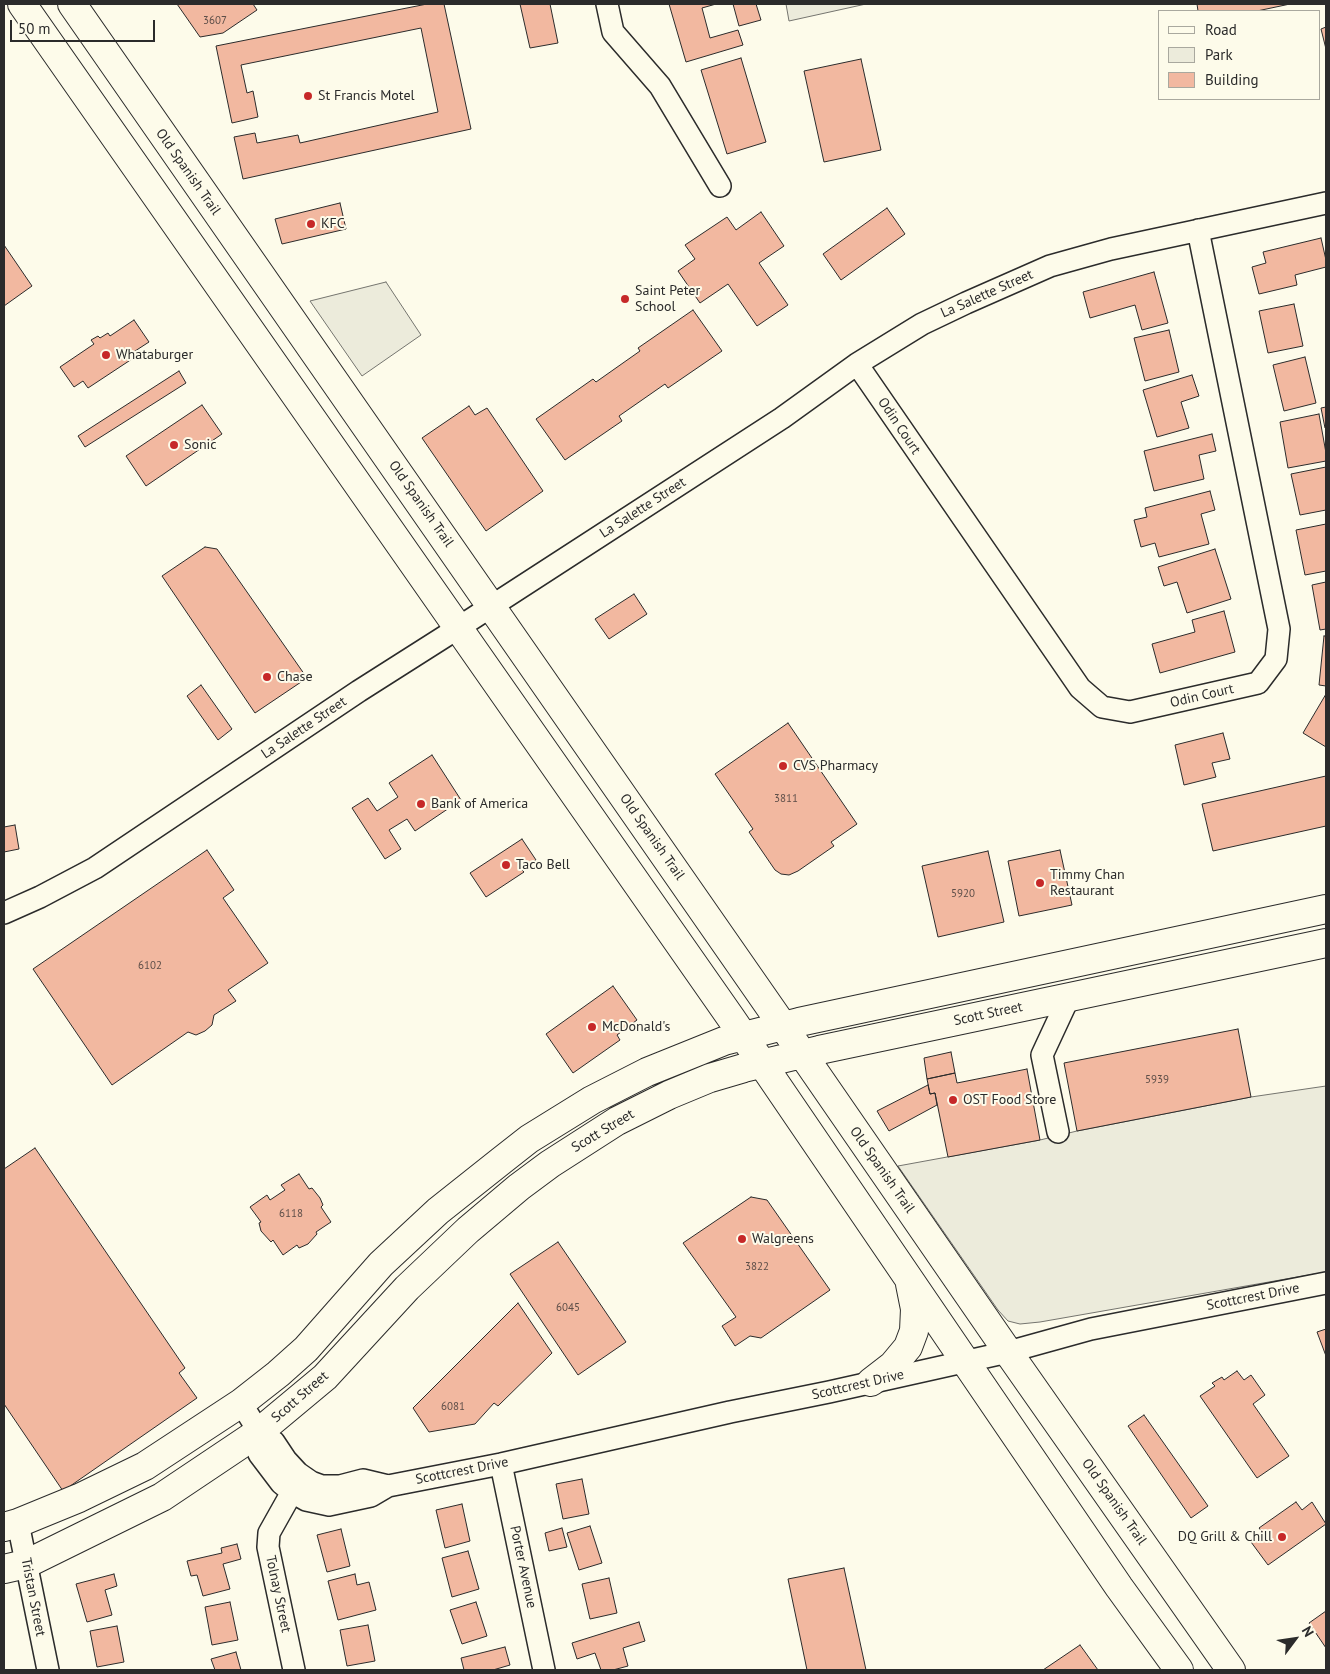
<!DOCTYPE html>
<style>
body{margin:0}
#map{position:relative;width:1330px;height:1674px;overflow:hidden;background:#fdfbea;font-family:"PT Sans",sans-serif}
canvas{display:block}
.frame{position:absolute;inset:0;border:5px solid #2b2b2b;pointer-events:none}
.legend{position:absolute;left:1158px;top:10px;width:162px;height:90px;box-sizing:border-box;background:#fdfbea;border:1px solid #a9a89e;margin:0;padding:6px 9px;list-style:none;font-size:15px;color:#2b2b2b}
.legend li{display:flex;align-items:center;gap:10px;height:25px}
.legend b{width:25px;border:1px solid #a9a89e}
.north{position:absolute;left:1270px;top:1614px;width:50px;height:50px;-webkit-text-stroke:4px #fdfbea;paint-order:stroke;rotate:59deg;font-size:14px;font-weight:700;line-height:20px;text-align:center;color:#2b2b2b}
.north::after{content:'';display:block;margin:auto;width:18px;height:22px;background:#2b2b2b;clip-path:polygon(50% 0,100% 100%,50% 72%,0 100%)}
.scale{position:absolute;left:10px;top:20px;width:145px;height:22px;box-sizing:border-box;border:2px solid #2b2b2b;border-top:0;padding-left:6px;font-size:15px;line-height:18px;white-space:nowrap;color:#2b2b2b;-webkit-text-stroke:4px #fdfbea;paint-order:stroke}
</style>
<div id="map">
<canvas width="1330" height="1674"></canvas>
<div class="frame"></div>
<ul class="legend">
<li><b style="height:6px;background:#fdfbea"></b>Road</li>
<li><b style="height:14px;background:#ecebdb"></b>Park</li>
<li><b style="height:14px;background:#f2b8a0"></b>Building</li>
</ul>
<div class="north">N</div>
<div class="scale">50 m</div>
</div>
<script>
const g = document.querySelector('canvas').getContext('2d');
g.lineJoin = 'round';
function paint(path, color) { g.fillStyle = color; g.fill(path, 'evenodd'); }
const poly = rows => new Path2D(rows.map(r => 'M' + r).join(''));
function trace(path, color, width, dash) { g.strokeStyle = color; g.lineWidth = width; g.lineCap = dash ? 'butt' : 'round'; g.setLineDash(dash || []); g.stroke(path); }
function drawText(font, color, halo, rows, align = 'center') {
  g.font = font + ' "PT Sans",sans-serif'; g.lineWidth = 4; g.setLineDash([]); g.textBaseline = 'middle'; g.strokeStyle = halo; g.fillStyle = color; for (const [text, x, y, turn = 0] of rows) {
    g.save(); g.translate(x, y); g.rotate((+turn || 0) * Math.PI / 180); g.textAlign = isNaN(turn) ? turn : align; if (halo) g.strokeText(text, 0, 0); g.fillText(text, 0, 0); g.restore();
  }
}
const green = poly([
 [786,4,866,4,789,21,786,4],
 [386,282,421,335,362,376,310,301,386,282],
 [1326,1086,1326,1272,1040,1322,1020,1324,1008,1321,998,1310,898,1166,1040,1140,1077,1131,1251,1097,1326,1086]
]);
paint(green, '#ecebdb');
trace(green, '#74746e', 1);
const building = poly([
 [177,4,253,4,257,10,223,33,200,37,177,4],
 [427,4,444,4,471,129,243,179,234,137,255,133,257,143,298,135,300,143,438,112,421,28,241,65,247,93,253,91,258,117,232,123,216,46,427,4],
 [520,4,550,4,558,43,530,48,520,4],
 [669,4,716,4,702,8,710,38,738,30,743,45,686,62,669,4],
 [733,4,756,4,761,20,739,26,733,4],
 [1197,4,1290,4,1257,11,1198,11,1197,4],
 [1326,27,1326,49,1321,29,1326,27],
 [741,58,766,142,727,154,701,70,741,58],
 [861,59,881,150,824,162,804,71,861,59],
 [340,203,346,229,282,244,275,219,340,203],
 [887,208,905,234,841,280,823,254,887,208],
 [761,212,784,246,759,263,788,305,757,326,728,284,700,303,678,271,695,259,685,245,727,217,736,230,761,212],
 [1321,238,1326,260,1326,267,1295,275,1297,285,1259,294,1252,267,1266,263,1263,252,1321,238],
 [4,245,32,286,4,306,4,245],
 [1154,272,1168,323,1142,330,1135,305,1090,318,1083,292,1154,272],
 [1294,304,1303,346,1268,353,1259,311,1294,304],
 [693,310,722,351,668,388,665,384,619,416,622,421,565,460,536,419,593,379,596,382,640,351,638,348,693,310],
 [134,320,149,342,132,353,135,357,88,388,83,381,74,387,60,367,94,344,91,340,98,336,100,338,108,333,110,336,134,320],
 [1169,330,1179,372,1145,381,1134,338,1169,330],
 [1305,357,1316,403,1284,411,1273,365,1305,357],
 [179,371,186,383,85,447,78,436,179,371],
 [1192,375,1199,396,1181,402,1189,428,1157,437,1143,390,1192,375],
 [202,405,222,434,146,486,126,456,202,405],
 [469,406,475,415,487,408,543,491,486,531,422,438,469,406],
 [1326,407,1326,428,1325,428,1321,408,1326,407],
 [1319,414,1326,453,1326,461,1288,468,1280,422,1319,414],
 [1212,434,1216,451,1199,455,1204,479,1154,491,1144,451,1212,434],
 [1326,467,1326,510,1300,515,1291,474,1326,467],
 [1210,491,1215,510,1201,514,1209,544,1159,557,1155,543,1141,547,1134,520,1147,517,1145,508,1210,491],
 [1326,524,1326,571,1305,575,1296,530,1326,524],
 [205,547,217,549,307,678,255,713,162,576,205,547],
 [1215,549,1231,599,1187,613,1177,582,1164,586,1158,567,1215,549],
 [1326,582,1326,629,1320,630,1312,585,1326,582],
 [634,594,647,614,609,639,595,619,634,594],
 [1224,611,1235,652,1160,673,1152,644,1195,632,1192,620,1224,611],
 [1324,636,1326,636,1326,686,1319,685,1324,636],
 [201,685,232,729,218,740,187,696,201,685],
 [1326,694,1326,747,1303,733,1326,694],
 [788,723,857,824,831,842,834,846,798,871,789,875,781,874,775,870,749,832,753,829,715,774,788,723],
 [1223,733,1230,759,1212,763,1216,777,1184,785,1175,745,1223,733],
 [432,755,461,800,415,831,407,819,389,830,401,849,385,859,352,808,368,798,377,811,398,797,389,783,432,755],
 [1326,776,1326,826,1213,851,1202,804,1326,776],
 [15,825,19,849,4,852,4,827,15,825],
 [522,839,536,860,522,870,524,872,486,897,470,873,522,839],
 [207,850,234,890,223,898,268,963,228,990,236,1001,214,1015,212,1025,205,1031,196,1035,188,1032,112,1085,33,969,207,850],
 [1060,850,1072,905,1019,916,1008,861,1060,850],
 [988,851,1004,922,938,937,922,866,988,851],
 [613,986,637,1020,617,1035,620,1040,573,1073,546,1034,613,986],
 [1238,1029,1251,1097,1077,1131,1064,1063,1238,1029],
 [951,1052,955,1073,927,1079,924,1058,951,1052],
 [1027,1069,1040,1140,948,1157,935,1093,930,1094,927,1079,955,1073,957,1083,1027,1069],
 [928,1085,930,1094,935,1093,937,1105,889,1131,877,1111,928,1085],
 [35,1148,185,1368,179,1373,197,1398,63,1491,4,1404,4,1169,35,1148],
 [299,1174,309,1189,312,1188,320,1198,323,1205,321,1207,331,1222,316,1232,317,1234,308,1244,299,1248,297,1245,283,1255,273,1240,271,1242,261,1231,259,1223,261,1222,250,1207,267,1195,270,1200,285,1190,281,1185,299,1174],
 [751,1197,767,1200,830,1290,761,1338,750,1336,735,1346,722,1326,736,1317,683,1243,751,1197],
 [558,1242,626,1342,578,1375,510,1274,558,1242],
 [518,1303,552,1353,498,1406,494,1403,475,1424,429,1432,413,1408,518,1303],
 [1326,1329,1326,1356,1317,1332,1326,1329],
 [1237,1371,1244,1380,1251,1375,1265,1395,1253,1404,1289,1456,1257,1478,1200,1396,1215,1386,1212,1383,1222,1377,1224,1380,1237,1371],
 [1144,1415,1208,1506,1191,1518,1128,1426,1144,1415],
 [582,1479,589,1514,563,1519,556,1484,582,1479],
 [1296,1502,1302,1510,1312,1502,1326,1524,1268,1565,1251,1542,1263,1533,1259,1528,1296,1502],
 [462,1504,470,1541,445,1548,436,1510,462,1504],
 [590,1526,602,1563,579,1570,567,1533,590,1526],
 [562,1528,567,1547,549,1551,545,1533,562,1528],
 [341,1529,350,1566,327,1572,317,1535,341,1529],
 [237,1544,241,1559,223,1564,230,1589,203,1596,197,1575,191,1576,187,1561,222,1553,221,1548,237,1544],
 [468,1551,479,1589,452,1597,442,1558,468,1551],
 [844,1568,866,1670,807,1670,788,1579,844,1568],
 [114,1574,117,1586,105,1590,112,1615,87,1622,76,1584,114,1574],
 [355,1574,357,1585,369,1582,376,1610,338,1620,328,1581,355,1574],
 [609,1578,617,1613,590,1619,582,1584,609,1578],
 [230,1602,238,1640,212,1645,205,1607,230,1602],
 [476,1602,487,1636,462,1644,450,1610,476,1602],
 [1326,1611,1326,1648,1309,1623,1326,1611],
 [639,1622,645,1641,623,1648,628,1666,613,1670,601,1670,595,1653,577,1659,572,1643,639,1622],
 [368,1625,375,1661,347,1666,340,1630,368,1625],
 [117,1626,124,1662,97,1667,90,1631,117,1626],
 [1080,1645,1098,1670,1043,1670,1080,1645],
 [505,1647,510,1665,493,1670,464,1670,461,1658,505,1647],
 [236,1652,241,1670,215,1670,211,1659,236,1652]
]);
paint(building, '#f2b8a0');
trace(building, '#2b2b2b', 1);
const minor = poly([
 [607,4,613,32,660,86,720,186],
 [857,364,1080,688,1102,707,1130,712,1258,683,1276,659,1279,629,1198,230],
 [4,913,40,897,95,868,359,691,444,637,782,418,857,364,922,324,966,303,1050,266,1111,249,1326,203],
 [1058,1132,1042,1055,1069,997],
 [241,1403,259,1432,274,1442,286,1460,298,1473,311,1482,322,1486,340,1486,363,1480,388,1486],
 [259,1432,259,1454,281,1483,292,1492,306,1500,329,1505,371,1496,388,1486,501,1464,730,1412,829,1392,1008,1352,1091,1329,1326,1283],
 [501,1464,544,1670],
 [292,1492,269,1533,268,1547,294,1670],
 [18,1523,48,1670]
]);
const major = poly([
 [22,4,731,1018,1119,1587,1179,1670],
 [72,4,783,1026,1008,1352,1231,1670],
 [871,1382,893,1365,908,1347,914,1331,915,1309,910,1284],
 [4,1527,18,1523,79,1498,145,1466,241,1403,278,1374,306,1349,381,1264,438,1211,501,1161,529,1139,592,1100,647,1072,724,1041,799,1022,1326,909],
 [4,1569,26,1564,162,1497,259,1432,325,1377,407,1288,468,1230,519,1187,550,1164,617,1121,669,1095,710,1078,744,1068,819,1050,1326,943]
]);
trace(minor, '#2b2b2b', 24);
trace(major, '#2b2b2b', 30);
trace(minor, '#fdfbea', 21);
trace(major, '#fdfbea', 28);
for (const [x, y, r, color] of [
 [308,96,5,"#c62828"],
 [311,224,5,"#c62828"],
 [625,299,5,"#c62828"],
 [106,355,5,"#c62828"],
 [174,445,5,"#c62828"],
 [267,677,5,"#c62828"],
 [783,766,5,"#c62828"],
 [421,804,5,"#c62828"],
 [506,865,5,"#c62828"],
 [1040,883,5,"#c62828"],
 [592,1027,5,"#c62828"],
 [953,1100,5,"#c62828"],
 [742,1239,5,"#c62828"],
 [1282,1537,5,"#c62828"]
]) { const dot = new Path2D(); dot.arc(x, y, r, 0, 2 * Math.PI); g.fillStyle = color; g.fill(dot); trace(dot, '#fdfbea', 2); }
drawText('11px', '#5d4e48', null, [
 ["3607",215,21],
 ["3811",786,799],
 ["5920",963,894],
 ["6102",150,966],
 ["5939",1157,1080],
 ["6118",291,1214],
 ["3822",757,1267],
 ["6045",568,1308],
 ["6081",453,1407]
]);
drawText('14px', '#2b2b2b', '#fdfbea', [
 ["St Francis Motel",318,96],
 ["KFC",321,224],
 ["Saint Peter",635,291],
 ["School",635,307],
 ["Whataburger",116,355],
 ["Sonic",184,445],
 ["Chase",277,677],
 ["CVS Pharmacy",793,766],
 ["Bank of America",431,804],
 ["Taco Bell",516,865],
 ["Timmy Chan",1050,875],
 ["Restaurant",1050,891],
 ["McDonald's",602,1027],
 ["OST Food Store",963,1100],
 ["Walgreens",752,1239],
 ["DQ Grill & Chill",1272,1537,"right"]
], 'left');
drawText('14px', '#2b2b2b', '#fdfbea', [
 ["Old Spanish Trail",188,172,55],
 ["La Salette Street",987,294,-24],
 ["Odin Court",899,426,56],
 ["Old Spanish Trail",421,504,55],
 ["La Salette Street",643,508,-33],
 ["Odin Court",1202,696,-13],
 ["La Salette Street",304,728,-34],
 ["Old Spanish Trail",652,837,55],
 ["Scott Street",988,1014,-12],
 ["Scott Street",603,1131,-31],
 ["Old Spanish Trail",882,1170,55],
 ["Scottcrest Drive",1253,1297,-11],
 ["Scottcrest Drive",858,1385,-13],
 ["Scott Street",300,1397,-41],
 ["Scottcrest Drive",462,1471,-11],
 ["Old Spanish Trail",1114,1502,55],
 ["Porter Avenue",523,1567,78],
 ["Tolnay Street",278,1594,78],
 ["Tristan Street",33,1597,79]
]);
</script>
